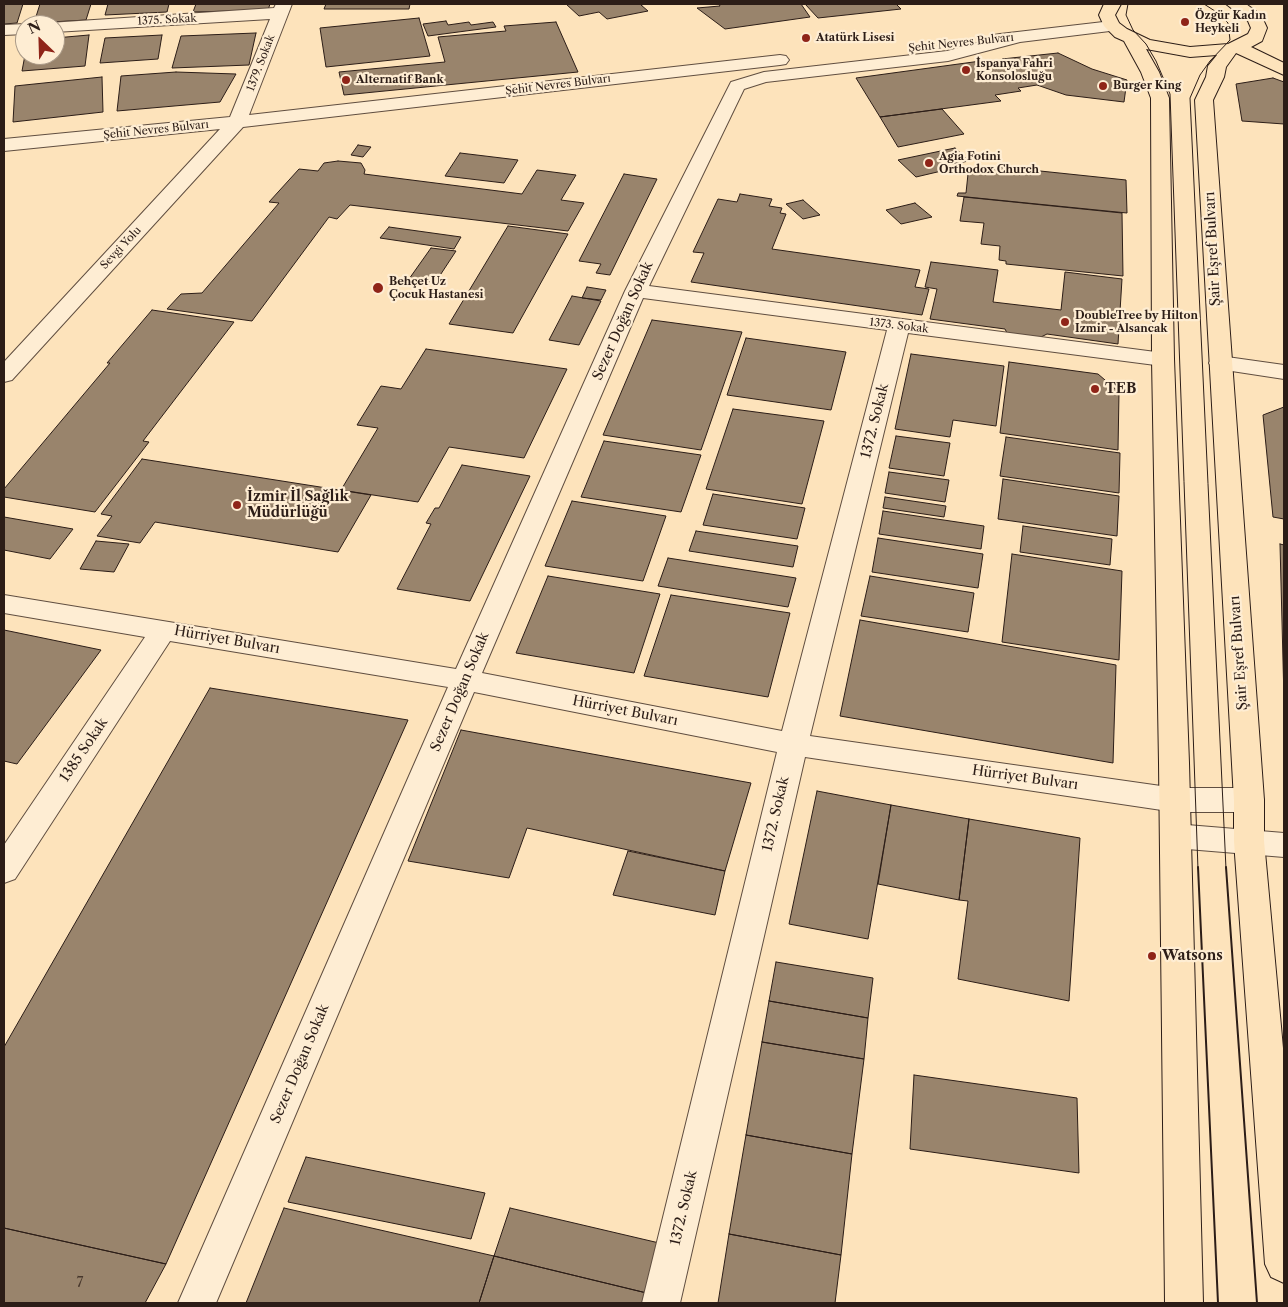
<!DOCTYPE html>
<meta charset="utf-8">
<style>
body{margin:0}
#map{position:relative;width:1288px;height:1307px;overflow:hidden;background:#fde3bb;font-family:"Libre Caslon Text",serif}
canvas{display:block}
.frame{position:absolute;inset:0;border:5px solid #2c1d17;pointer-events:none}
.north{position:absolute;left:15px;top:15px;width:50px;height:50px;box-sizing:border-box;background:#feedd3;border:1px solid #aa9a88;border-radius:50%;rotate:336deg;font-size:14px;font-weight:700;line-height:20px;text-align:center;color:#2c1d17}
.north::after{content:'';display:block;margin:auto;width:18px;height:22px;background:#8f2418;clip-path:polygon(50% 0,100% 100%,50% 72%,0 100%)}
</style>
<div id="map">
<canvas width="1288" height="1307"></canvas>
<div class="frame"></div>
<div class="north">N</div>
</div>
<script>
const g = document.querySelector('canvas').getContext('2d');
g.lineJoin = 'round';
function paint(path, color) { g.fillStyle = color; g.fill(path, 'evenodd'); }
const poly = rows => new Path2D(rows.map(r => 'M' + r).join(''));
function trace(path, color, width, dash) { g.strokeStyle = color; g.lineWidth = width; g.lineCap = dash ? 'butt' : 'round'; g.setLineDash(dash || []); g.stroke(path); }
function drawText(font, color, halo, rows, align = 'center') {
  g.font = font + ' "Libre Caslon Text",serif'; g.lineWidth = 4.5; g.setLineDash([]); g.textBaseline = 'middle'; g.strokeStyle = halo; g.fillStyle = color; for (const [text, x, y, turn = 0] of rows) {
    g.save(); g.translate(x, y); g.rotate((+turn || 0) * Math.PI / 180); g.textAlign = isNaN(turn) ? turn : align; if (halo) g.strokeText(text, 0, 0); g.fillText(text, 0, 0); g.restore();
  }
}
const building = poly([
 [4,4,23,4,17,23,4,24,4,4],
 [40,4,91,4,86,20,34,23,40,4],
 [108,4,169,4,167,12,105,15,108,4],
 [196,4,270,4,268,10,193,12,196,4],
 [326,4,410,4,409,9,324,9,326,4],
 [566,4,646,4,641,5,648,11,607,19,599,12,579,16,566,4],
 [719,4,801,4,810,17,725,29,697,8,720,6,719,4],
 [805,4,896,4,901,9,818,18,805,4],
 [419,18,430,56,326,67,320,28,419,18],
 [446,21,448,25,469,22,471,25,493,22,496,27,428,36,423,24,446,21],
 [556,22,578,72,344,95,339,72,445,62,438,37,506,31,504,26,556,22],
 [256,33,249,65,172,68,181,36,256,33],
 [89,35,85,66,22,71,25,55,55,55,55,38,89,35],
 [162,35,158,59,100,63,105,38,162,35],
 [1058,53,1092,69,1127,80,1124,102,1066,95,1037,85,1018,88,1021,91,995,95,1001,101,880,117,856,78,988,60,991,63,1004,62,1002,59,1058,53],
 [176,72,236,74,220,102,117,111,121,76,176,72],
 [102,77,103,112,13,122,15,86,102,77],
 [1273,78,1284,82,1284,124,1242,121,1236,84,1273,78],
 [942,109,964,134,898,147,880,117,942,109],
 [358,145,371,147,363,157,351,155,358,145],
 [955,148,969,161,946,165,950,169,916,177,898,160,955,148],
 [460,153,518,160,504,183,445,176,460,153],
 [338,161,361,163,365,170,364,174,522,194,537,170,576,175,561,200,584,203,568,231,350,205,337,219,329,217,252,321,167,309,181,294,202,293,279,203,269,202,299,169,318,171,324,163,338,161],
 [1002,167,1126,180,1127,213,957,196,958,193,966,193,968,174,1002,167],
 [624,174,657,179,610,275,596,273,601,264,579,261,624,174],
 [740,194,772,199,769,206,782,208,780,213,786,214,772,249,920,270,915,287,929,289,922,315,691,282,704,253,693,252,718,199,737,202,740,194],
 [964,197,1122,213,1123,276,1006,264,1006,261,999,260,1000,246,981,244,984,223,960,221,964,197],
 [803,200,820,215,803,219,786,204,803,200],
 [915,203,932,217,901,224,886,210,915,203],
 [508,226,568,234,513,333,449,324,508,226],
 [389,227,461,237,454,249,380,238,389,227],
 [431,248,456,251,435,283,409,279,431,248],
 [931,262,998,270,993,302,1061,310,1065,272,1122,279,1118,344,1047,334,1035,340,1007,333,1005,329,930,319,937,289,925,287,931,262],
 [587,287,606,290,601,300,582,298,587,287],
 [572,296,601,301,579,345,549,340,572,296],
 [152,310,234,322,143,441,149,442,95,512,4,497,4,489,110,363,107,363,152,310],
 [652,320,742,332,701,450,603,435,652,320],
 [746,338,846,352,831,410,727,395,746,338],
 [426,349,567,369,524,458,449,447,418,502,341,490,378,428,357,425,381,386,401,389,426,349],
 [911,354,1004,366,996,426,953,420,950,437,895,429,911,354],
 [1009,362,1098,374,1119,392,1118,450,1000,433,1009,362],
 [1284,407,1284,519,1273,517,1263,415,1284,407],
 [733,409,824,421,802,504,706,489,733,409],
 [896,436,950,443,944,476,889,468,896,436],
 [1006,437,1120,453,1119,493,1000,476,1006,437],
 [604,441,701,455,681,512,581,497,604,441],
 [142,459,371,495,338,552,155,522,140,543,97,536,112,516,101,514,142,459],
 [462,465,530,476,470,601,397,589,431,524,426,523,435,508,439,508,462,465],
 [889,472,949,480,945,502,885,493,889,472],
 [1003,479,1119,496,1117,536,998,519,1003,479],
 [713,494,805,508,797,539,703,525,713,494],
 [885,497,946,506,944,517,883,508,885,497],
 [572,501,666,516,643,581,545,566,572,501],
 [883,511,984,526,981,549,879,534,883,511],
 [4,517,73,529,50,559,4,550,4,517],
 [1023,526,1112,539,1110,565,1020,552,1023,526],
 [696,531,798,546,793,567,689,551,696,531],
 [878,538,983,554,978,588,872,572,878,538],
 [96,541,129,544,114,572,80,569,96,541],
 [1280,544,1284,545,1284,700,1280,544],
 [1012,554,1122,571,1119,660,1002,642,1012,554],
 [668,558,796,578,788,607,658,586,668,558],
 [548,576,660,594,634,673,516,653,548,576],
 [870,576,974,593,968,632,861,616,870,576],
 [671,595,790,613,768,697,644,676,671,595],
 [860,620,1116,665,1113,763,840,716,860,620],
 [4,630,101,650,17,764,4,761,4,630],
 [210,688,408,720,166,1264,4,1228,4,1047,210,688],
 [461,730,751,783,725,871,527,828,509,878,408,861,461,730],
 [817,791,891,805,868,939,789,924,817,791],
 [891,805,969,819,959,900,878,884,891,805],
 [969,819,1080,838,1069,1001,958,979,968,901,959,900,969,819],
 [628,851,725,871,715,915,613,895,628,851],
 [776,962,873,978,868,1018,769,1001,776,962],
 [769,1001,868,1018,864,1059,762,1042,769,1001],
 [762,1042,864,1059,852,1154,746,1135,762,1042],
 [914,1075,1077,1098,1079,1173,910,1149,914,1075],
 [746,1135,852,1154,841,1255,729,1234,746,1135],
 [306,1157,485,1193,471,1239,288,1202,306,1157],
 [284,1208,494,1256,479,1303,246,1303,284,1208],
 [510,1208,672,1246,659,1296,494,1256,510,1208],
 [4,1228,35,1235,166,1264,145,1303,4,1303,4,1228],
 [729,1234,841,1255,835,1303,718,1303,729,1234],
 [494,1256,659,1296,658,1303,479,1303,494,1256]
]);
paint(building, '#99846c');
trace(building, '#2c1d17', 1);
const minor = poly([
 [276,4,292,4,249,115,780,55,786,56,789,60,786,64,780,65,243,127,12,380,4,382,4,362,220,129,4,151,4,139,230,117,270,19,55,32,55,25,48,25,49,23,274,8,276,4],
 [1112,21,1118,22,1120,26,1118,30,1020,42,948,61,766,82,744,89,649,286,1171,354,1174,359,1171,364,1163,366,908,333,810,736,1175,788,1249,788,1260,792,1264,800,1260,808,1249,812,1175,812,805,757,680,1303,642,1303,777,752,474,692,216,1303,178,1303,448,687,170,641,15,879,4,883,4,845,145,637,4,613,4,595,456,669,625,291,731,82,764,72,947,51,992,39,994,35,1000,34,1112,21],
 [643,298,887,330,782,731,482,673,643,298],
 [25,24,29,25,25,25,25,34,4,35,4,25,25,24],
 [1220,356,1284,365,1284,379,1212,368,1209,363,1212,358,1220,356],
 [1175,824,1284,833,1284,857,1175,848,1164,845,1160,836,1164,827,1175,824]
]);
const major = poly([
 [1104,4,1121,4,1115,15,1119,23,1127,29,1150,40,1190,47,1228,44,1248,34,1251,28,1248,21,1226,4,1246,4,1261,15,1267,28,1262,41,1251,47,1284,63,1284,75,1236,53,1226,67,1224,77,1213,100,1264,800,1264,841,1284,1059,1284,1283,1271,1277,1265,1264,1234,841,1234,800,1195,100,1206,77,1208,66,1217,55,1190,57,1146,49,1159,72,1169,98,1174,359,1189,763,1203,1303,1165,1303,1159,763,1152,359,1151,98,1141,72,1124,41,1115,37,1104,26,1099,15,1104,4]
]);
trace(minor, '#604e40', 2);
trace(major, '#2c1d17', 2);
paint(minor, '#feedd3');
paint(major, '#fde3bb');
trace(poly([
 [1128,4,1126,15,1133,30,1146,44,1156,61,1170,94,1198,869],
 [1204,4,1218,13,1228,23,1230,40,1210,61,1200,75,1190,98,1226,869]
]), '#2c1d17', 1);
trace(poly([
 [1198,867,1218,1303],
 [1226,867,1257,1303]
]), '#2c1d17', 2);
for (const [x, y, r, color] of [
 [1185,22,5,"#8f2418"],
 [806,38,5,"#8f2418"],
 [966,70,5,"#8f2418"],
 [346,80,5,"#8f2418"],
 [1103,86,5,"#8f2418"],
 [929,163,5,"#8f2418"],
 [378,288,6,"#8f2418"],
 [1065,322,5,"#8f2418"],
 [1095,389,5,"#8f2418"],
 [237,505,5,"#8f2418"],
 [1152,956,5,"#8f2418"]
]) { const dot = new Path2D(); dot.arc(x, y, r, 0, 2 * Math.PI); g.fillStyle = color; g.fill(dot); trace(dot, '#feedd3', 2); }
drawText('bold 11px', '#2c1d17', '#feedd3', [
 ["Özgür Kadın",1195,16],
 ["Heykeli",1195,29],
 ["Atatürk Lisesi",816,38],
 ["İspanya Fahri",976,64],
 ["Konsolosluğu",976,77],
 ["Alternatif Bank",356,80],
 ["Burger King",1113,86],
 ["Agia Fotini",939,157],
 ["Orthodox Church",939,170],
 ["Behçet Uz",389,282],
 ["Çocuk Hastanesi",389,295],
 ["DoubleTree by Hilton",1075,316],
 ["Izmir - Alsancak",1075,329]
], 'left');
drawText('11px', '#2c1d17', '#feedd3', [
 ["1375. Sokak",167,20,-3],
 ["Şehit Nevres Bulvarı",961,43,-6],
 ["1379. Sokak",261,63,-69],
 ["Şehit Nevres Bulvarı",558,85,-7],
 ["Şehit Nevres Bulvarı",156,130,-6],
 ["Sevgi Yolu",121,248,-47],
 ["1373. Sokak",899,326,7]
]);
drawText('14px', '#2c1d17', '#feedd3', [
 ["Şair Eşref Bulvarı",1213,249,-93],
 ["Sezer Doğan Sokak",623,321,-66],
 ["1372. Sokak",875,421,-76],
 ["Hürriyet Bulvarı",227,640,10],
 ["Şair Eşref Bulvarı",1239,653,-94],
 ["Sezer Doğan Sokak",460,692,-67],
 ["Hürriyet Bulvarı",625,711,11],
 ["1385 Sokak",84,750,-56],
 ["Hürriyet Bulvarı",1025,778,8],
 ["1372. Sokak",776,814,-77],
 ["Sezer Doğan Sokak",300,1064,-67],
 ["1372. Sokak",684,1208,-77]
]);
drawText('bold 14px', '#2c1d17', '#feedd3', [
 ["TEB",1105,389],
 ["İzmir İl Sağlık",247,497],
 ["Müdürlüğü",247,513],
 ["Watsons",1162,956]
], 'left');
drawText('14px', '#47372c', null, [
 ["7",80,1283]
]);
</script>
